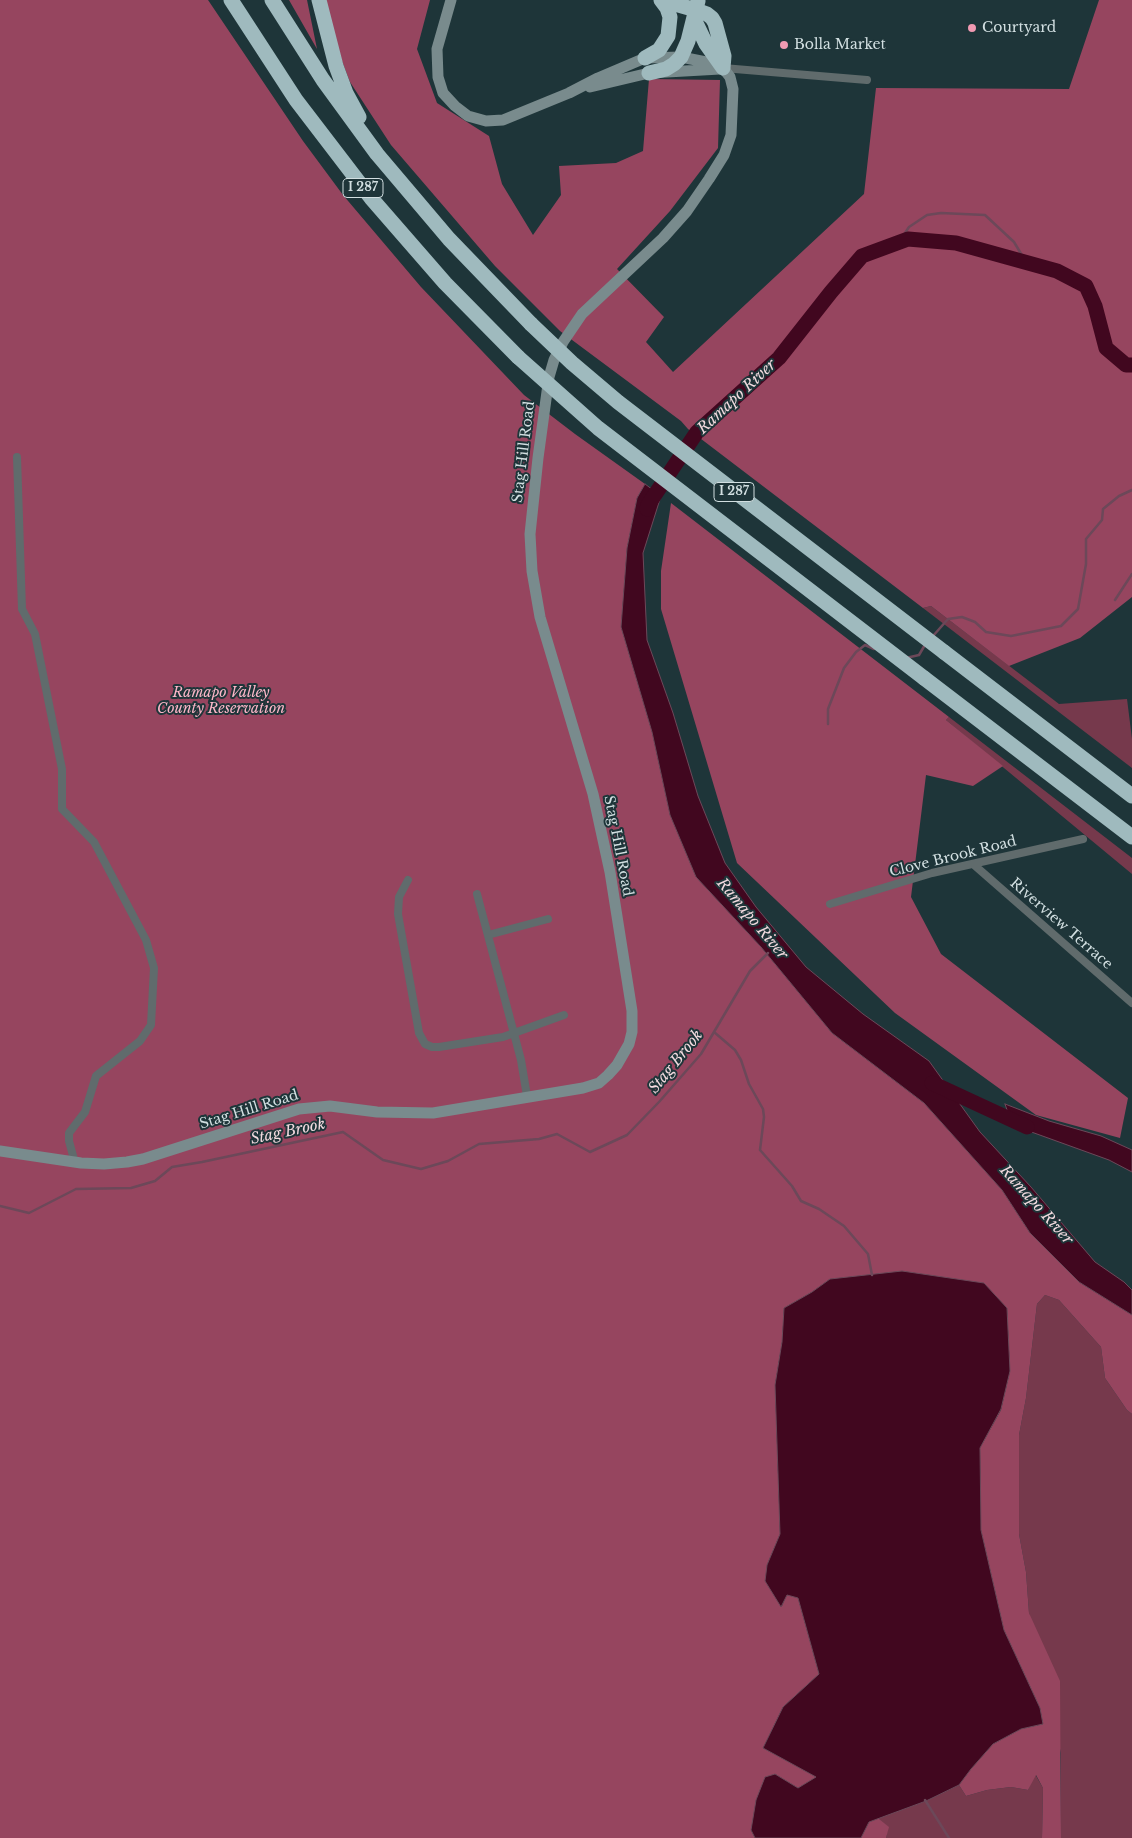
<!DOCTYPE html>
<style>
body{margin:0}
canvas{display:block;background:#1e3539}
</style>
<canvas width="1132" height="1838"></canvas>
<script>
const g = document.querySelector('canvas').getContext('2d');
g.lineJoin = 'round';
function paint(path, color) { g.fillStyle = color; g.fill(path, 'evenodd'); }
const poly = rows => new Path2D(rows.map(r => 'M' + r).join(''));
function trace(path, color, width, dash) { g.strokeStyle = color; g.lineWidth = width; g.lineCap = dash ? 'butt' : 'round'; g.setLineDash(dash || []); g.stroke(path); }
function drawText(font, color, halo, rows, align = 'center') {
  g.font = font + ' "Libre Baskerville",serif'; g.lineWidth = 4; g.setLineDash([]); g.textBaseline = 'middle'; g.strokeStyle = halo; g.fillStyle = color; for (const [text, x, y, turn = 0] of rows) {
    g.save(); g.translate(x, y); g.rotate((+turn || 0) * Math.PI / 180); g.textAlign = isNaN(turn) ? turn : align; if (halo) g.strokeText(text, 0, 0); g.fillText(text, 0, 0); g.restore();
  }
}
paint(poly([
 [931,606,1059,704,1127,699,1132,739,1132,768,923,608],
 [949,717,1132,858,1132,874,946,720],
 [1045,1295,1059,1300,1101,1347,1105,1378,1127,1410,1132,1414,1132,1838,1061,1838,1061,1753,1029,1613,1026,1572,1019,1534,1019,1435,1026,1398,1037,1304],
 [1035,1774,1043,1788,1042,1838,886,1838,888,1827,878,1818,926,1801,959,1785,966,1796,987,1790,1011,1787,1028,1790]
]), '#76394c');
paint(poly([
 [0,0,208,0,303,141,343,195,421,287,524,395,575,434,645,484,637,498,627,548,621,627,652,732,670,815,696,877,761,947,832,1033,924,1103,1002,1190,1030,1233,1079,1282,1132,1315,1132,1414,1127,1410,1105,1378,1101,1347,1059,1300,1045,1295,1037,1304,1026,1398,1019,1435,1019,1534,1026,1572,1029,1613,1060,1681,1061,1838,1042,1838,1043,1788,1036,1775,1028,1790,1011,1787,987,1790,966,1796,959,1785,971,1769,993,1744,1021,1729,1043,1724,1040,1708,1004,1630,981,1530,980,1448,1001,1410,1010,1371,1007,1308,983,1283,830,1279,812,1292,784,1308,782,1342,775,1385,780,1534,767,1565,782,1606,787,1594,798,1598,819,1674,783,1707,763,1748,817,1777,798,1788,775,1774,751,1830,755,1838,0,1838],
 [289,0,307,0,317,49],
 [326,0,430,0,417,49,437,103,489,136,502,184,533,235,561,195,559,166,616,163,643,151,649,79,720,80,718,148,670,211,617,269,664,317,646,342,673,372,864,194,876,88,1069,89,1099,0,1132,0,1132,597,1080,638,1009,666,931,606,923,608,688,429,681,421,560,331,495,266,391,145,350,82,334,40],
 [671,503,949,717,946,720,1003,766,973,786,926,775,911,897,941,954,1128,1098,1120,1138,1036,1115,895,1013,737,863,661,609,661,571],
 [878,1818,889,1827,886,1838,861,1838,869,1822]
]), '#96455f');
const water = poly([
 [645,484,661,496,643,553,647,640,673,713,698,796,725,863,756,907,806,967,863,1014,929,1061,980,1132,1031,1187,1095,1262,1124,1282,1132,1290,1132,1315,1079,1282,1030,1233,1002,1190,924,1103,832,1033,761,947,696,877,670,815,652,732,621,627,627,548,637,498,645,484],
 [1005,1104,1049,1121,1101,1136,1132,1150,1132,1172,1109,1160,1012,1125,1005,1104],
 [902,1271,984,1283,1007,1308,1010,1371,1001,1409,980,1448,981,1530,1004,1630,1040,1708,1043,1724,1021,1729,993,1744,971,1769,959,1785,926,1801,869,1822,861,1838,755,1838,751,1830,756,1800,765,1777,775,1774,798,1788,816,1777,763,1748,783,1707,819,1674,798,1598,787,1595,781,1607,765,1581,767,1565,780,1534,775,1385,782,1342,784,1308,812,1292,830,1279,902,1271]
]);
paint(water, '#41071f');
trace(water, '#6c4859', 1);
trace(poly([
 [899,242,909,227,927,215,941,213,985,215,1014,242,1026,262],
 [1115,600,1132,574],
 [933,636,948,619,962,617,975,622,986,632,1011,636,1061,626,1078,609,1086,564,1086,539,1102,520,1103,509,1119,496,1132,490],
 [906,658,919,655,926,643],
 [828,724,828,709,844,668,856,652,865,645,874,649],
 [714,1032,735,1050,741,1060,749,1084,763,1109,764,1117,760,1150,792,1186,801,1201,819,1209,844,1226,868,1254,872,1275],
 [0,1206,29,1213,76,1189,131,1188,155,1181,172,1167,202,1162,343,1132,383,1160,421,1169,448,1161,479,1144,539,1139,557,1134,590,1152,627,1135,659,1102,701,1054,750,971,768,953],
 [925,1800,949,1838]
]), '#6c4859', 2.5);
trace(poly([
 [647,509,648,505,697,432,779,358,831,292,862,256,908,239,956,243,1057,271,1086,286,1095,306,1106,348,1126,365,1132,365],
 [932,1083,1027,1127]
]), '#41071f', 15);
trace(poly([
 [723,68,867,80],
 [17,457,22,609,35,634,62,769,62,809,94,842,146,940,154,968,151,1025,140,1041,96,1076,85,1112,69,1133,69,1141,75,1163],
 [973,864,1132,1003],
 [408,880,399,897,398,914,419,1033,425,1044,432,1047,439,1047,503,1037,564,1015],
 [477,894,521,1060,527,1096],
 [830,904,932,873,1083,839],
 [488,935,548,919]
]), '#606b6c', 8);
trace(poly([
 [590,87,649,73,720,69],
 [0,1151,81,1163,104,1164,127,1162,143,1159,299,1109,330,1106,377,1112,433,1113,583,1088,599,1083,608,1075,617,1065,629,1044,632,1032,632,1011,610,872,593,794,540,617,532,571,530,534,538,458,549,377,554,360,563,342,582,314,663,238,687,211,709,179,724,155,731,135,733,89,730,77,723,68,706,62,681,57,645,58,598,78,569,93,503,120,486,121,468,116,455,106,443,93,438,77,437,49,451,0]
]), '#798b8d', 11);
trace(poly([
 [231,0,296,100,371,198,445,283,518,357],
 [272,0,323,80,377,154,449,239,531,324],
 [319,0,336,66,346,93,359,117],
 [661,0,696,10,707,14,712,18,715,23,724,56,723,68],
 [695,21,706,44,723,68],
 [645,58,659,50,668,36,670,17,667,8,661,0],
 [649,73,666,69,674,64,681,57,688,41,698,1],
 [944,652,1132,796],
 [924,678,1132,837]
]), '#9fbabe', 15);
trace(poly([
 [531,324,572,363,618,402,944,652],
 [518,357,598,428,924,678]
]), '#9fbabe', 15);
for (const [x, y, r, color] of [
 [972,28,5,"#f19ab2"],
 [784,45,5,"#f19ab2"]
]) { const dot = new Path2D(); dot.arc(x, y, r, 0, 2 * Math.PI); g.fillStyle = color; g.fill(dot); trace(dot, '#1e3539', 2); }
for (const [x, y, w] of [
 [363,188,40],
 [734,492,40]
]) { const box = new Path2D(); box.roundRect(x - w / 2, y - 9.5, w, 19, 4); g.fillStyle = '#1e3539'; g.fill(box); trace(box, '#d2dfe1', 1); }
drawText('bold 12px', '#d2dfe1', null, [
 ["I 287",363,188],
 ["I 287",734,492]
]);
drawText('14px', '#d2dfe1', '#1e3539', [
 ["Courtyard",982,28],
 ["Bolla Market",794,45]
], 'left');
drawText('14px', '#d2dfe1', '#1e3539', [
 ["Stag Hill Road",524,452,-83],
 ["Stag Hill Road",618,846,79],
 ["Clove Brook Road",953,857,-14],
 ["Riverview Terrace",1061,924,41],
 ["Stag Hill Road",249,1110,-17]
]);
drawText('italic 14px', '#fcb6c8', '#1e3539', [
 ["Ramapo Valley",221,693],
 ["County Reservation",221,709]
]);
drawText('italic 15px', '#f2dadf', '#1e3539', [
 ["Ramapo River",737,397,-43],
 ["Ramapo River",752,919,50],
 ["Stag Brook",676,1062,-51],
 ["Stag Brook",288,1132,-12],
 ["Ramapo River",1036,1205,48]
]);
</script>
